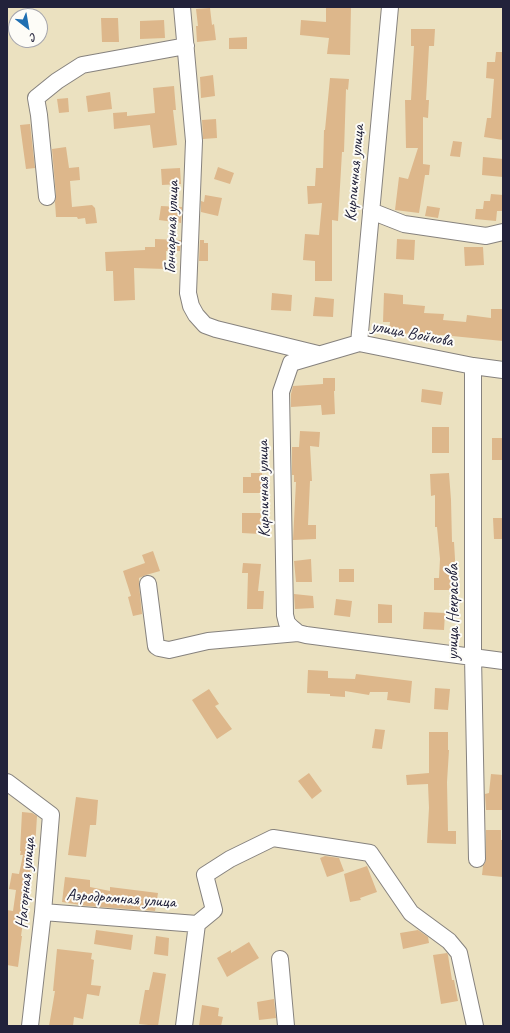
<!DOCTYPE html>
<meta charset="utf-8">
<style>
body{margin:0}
#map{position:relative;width:510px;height:1033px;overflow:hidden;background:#ebe1c0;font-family:Caveat,sans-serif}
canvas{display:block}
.frame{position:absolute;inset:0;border:8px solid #22223b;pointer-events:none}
.north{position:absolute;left:8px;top:8px;width:40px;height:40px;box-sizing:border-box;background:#fdfcf7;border:1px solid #a5a5ac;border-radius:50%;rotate:149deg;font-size:11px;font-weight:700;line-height:16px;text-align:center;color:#22223b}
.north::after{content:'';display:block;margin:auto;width:14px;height:18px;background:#1f6fb2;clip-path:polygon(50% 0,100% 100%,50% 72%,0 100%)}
</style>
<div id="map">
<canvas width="510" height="1033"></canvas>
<div class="frame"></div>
<div class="north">С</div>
</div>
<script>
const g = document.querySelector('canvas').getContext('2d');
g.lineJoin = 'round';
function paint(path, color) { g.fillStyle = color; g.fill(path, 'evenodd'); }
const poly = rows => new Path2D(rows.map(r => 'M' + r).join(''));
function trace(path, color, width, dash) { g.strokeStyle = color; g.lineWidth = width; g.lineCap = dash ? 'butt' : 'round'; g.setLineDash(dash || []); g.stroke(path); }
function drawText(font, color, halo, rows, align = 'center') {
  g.font = font + ' Caveat,sans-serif'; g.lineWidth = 4; g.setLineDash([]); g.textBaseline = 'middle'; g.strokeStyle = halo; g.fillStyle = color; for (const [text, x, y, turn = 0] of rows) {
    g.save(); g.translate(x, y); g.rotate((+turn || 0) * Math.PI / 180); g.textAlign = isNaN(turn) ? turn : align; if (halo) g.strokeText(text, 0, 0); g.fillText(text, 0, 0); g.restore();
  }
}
paint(poly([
 [326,7,351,7,350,55,327,54,329,38,300,35,301,20,326,22],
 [210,8,212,25,214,24,216,40,197,42,196,26,198,26,196,9],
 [101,18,118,18,119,42,102,42],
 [164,20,165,38,140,39,140,21],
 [411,29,435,29,434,46,429,46,426,100,429,100,428,118,423,117,423,164,430,165,429,175,425,175,419,213,395,210,399,177,408,179,418,148,406,148,405,100,411,100,414,46,411,46],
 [247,37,247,49,229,49,229,38],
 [496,52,503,52,503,140,484,137,487,118,491,118,494,79,486,78,487,62,495,62],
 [213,75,215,96,201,98,200,77],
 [330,78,349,79,348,90,346,89,344,152,342,152,338,221,332,220,332,281,315,281,315,261,303,260,305,234,319,235,322,203,308,204,307,186,315,186,316,168,323,168,324,130,325,130],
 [174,86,176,110,173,110,177,145,153,148,150,125,114,129,113,113,127,112,127,116,155,113,153,88],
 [110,92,112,109,88,112,86,96],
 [68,98,69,112,59,113,57,99],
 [216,119,217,138,203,139,202,120],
 [30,124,35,168,26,169,20,125],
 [453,141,462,142,460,157,450,156],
 [66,147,69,168,79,167,80,180,70,181,72,207,92,205,95,208,97,223,86,224,85,218,78,219,77,217,56,217,55,202,56,196,52,149],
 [483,157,503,159,503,177,482,175],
 [218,167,234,173,230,184,214,179],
 [180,168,181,184,162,185,161,169],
 [491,194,503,195,503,211,497,211,496,221,475,219,476,209,483,209,484,201,490,201],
 [205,195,222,198,218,216,201,212,201,201,204,202],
 [161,206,182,207,181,223,159,220],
 [427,206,440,208,438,218,425,216],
 [155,239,181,240,180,251,166,251,166,269,134,268,135,300,114,301,113,271,106,271,105,252,145,250,145,247,155,247],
 [397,239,415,240,414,260,396,259],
 [200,240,204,240,204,243,208,243,208,261,199,261],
 [464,247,483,247,484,265,465,266],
 [272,293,292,295,291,311,271,310],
 [384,293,403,295,403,304,425,306,424,313,444,314,443,320,466,322,467,315,491,318,491,309,503,309,503,341,452,336,452,335,422,335,389,332,390,322,383,322],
 [315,297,334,299,333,317,313,316],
 [323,378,335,378,335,391,334,391,335,414,322,415,321,405,291,407,291,394,293,386,323,384],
 [422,389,443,392,441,405,421,402],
 [432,427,449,427,449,453,432,453],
 [300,431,320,432,319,447,310,446,312,481,310,481,308,525,316,525,316,539,293,540,296,482,294,482,294,475,292,475,292,447,299,447],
 [492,438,503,438,503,460,492,460],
 [251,473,262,473,262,493,243,493,243,477,251,477],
 [449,473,451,500,452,542,454,542,455,559,455,590,434,590,434,578,439,578,440,559,437,527,435,527,435,495,431,496,430,474],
 [242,513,261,513,260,534,242,533],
 [493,518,503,518,503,539,494,539],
 [153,551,160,571,146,575,139,578,139,585,142,614,133,616,128,597,131,596,123,571,145,563,142,555],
 [311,559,312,582,296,582,294,561],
 [243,563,261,564,258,591,264,591,263,609,247,609,248,573,242,573],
 [339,569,354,569,354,582,339,582],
 [294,594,313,596,314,608,295,609],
 [336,599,352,601,350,617,334,615],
 [378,604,392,605,392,623,378,623],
 [424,612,445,613,444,630,423,629],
 [308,670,328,671,328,678,355,679,356,674,412,681,410,703,387,700,388,692,370,692,369,695,345,691,345,697,330,696,330,694,307,693],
 [435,688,450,689,448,710,434,709],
 [209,689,219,704,215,706,232,729,217,739,192,700],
 [375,729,385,730,382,749,372,748],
 [429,732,448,732,448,750,449,750,447,782,448,831,456,831,456,844,427,843,429,808,428,784,407,785,406,775,429,773],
 [309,773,322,791,312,799,298,781],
 [491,774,503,775,503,810,486,810,485,794,489,793],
 [76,797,98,800,96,825,90,825,86,857,68,855],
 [22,812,32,813,37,816,35,848,24,900,26,901,21,936,22,936,18,967,7,965,7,910,13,911,16,890,9,889,12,873,19,874,23,855,20,855,21,851,20,851],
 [486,830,501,830,501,840,503,840,503,877,482,875,483,866,485,863,486,859],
 [325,856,339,858,344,871,327,877,320,858],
 [367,866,377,892,360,898,361,900,350,902,344,874],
 [65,877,90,880,90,887,110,891,110,887,158,893,155,911,87,906,62,902],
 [96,930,133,935,131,950,94,944],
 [418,930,428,937,429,943,403,949,400,933],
 [156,936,169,938,168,956,154,954],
 [249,942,259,958,227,977,217,958,231,950,231,953],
 [57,949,92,953,91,959,94,960,91,985,101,986,99,996,87,994,83,1019,74,1017,73,1026,49,1026,55,991,53,991],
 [447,953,448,955,452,980,454,980,458,1001,441,1004,433,955],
 [153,972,166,974,158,1026,139,1024,145,990,149,990],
 [274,999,276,1018,259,1020,257,1002],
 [202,1005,219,1008,218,1016,223,1017,221,1026,199,1026]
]), '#ddb78b');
const minor = poly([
 [182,7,194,141,188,293,191,306,196,315,205,325,216,329,318,354],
 [47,197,39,115,36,98,57,81,82,65,186,46],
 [371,211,404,224,486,236,503,232],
 [359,343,390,7],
 [473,366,473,657,477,859],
 [503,370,473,366,359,343,291,363,281,392,285,615,287,623,292,628,298,633,306,635,503,661],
 [148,584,156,646,159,648,169,650,208,641,298,633],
 [7,782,51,815,43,912,30,1026],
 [43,912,197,924],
 [197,924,214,910,205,875,230,859,273,838,370,853,411,913,449,941,459,953,475,1026],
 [280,959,286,1026],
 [184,1026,197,924]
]);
trace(minor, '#86827e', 18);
trace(minor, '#fff', 16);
drawText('17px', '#22223b', '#fdfcf7', [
 ["Кирпичная улица",355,173,-85],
 ["Гончарная улица",172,227,-88],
 ["улица Войкова",412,334,11],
 ["Кирпичная улица",264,489,-91],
 ["улица Некрасова",454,612,-90],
 ["Нагорная улица",26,883,-85],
 ["Аэродромная улица",121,899,4]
]);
</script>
